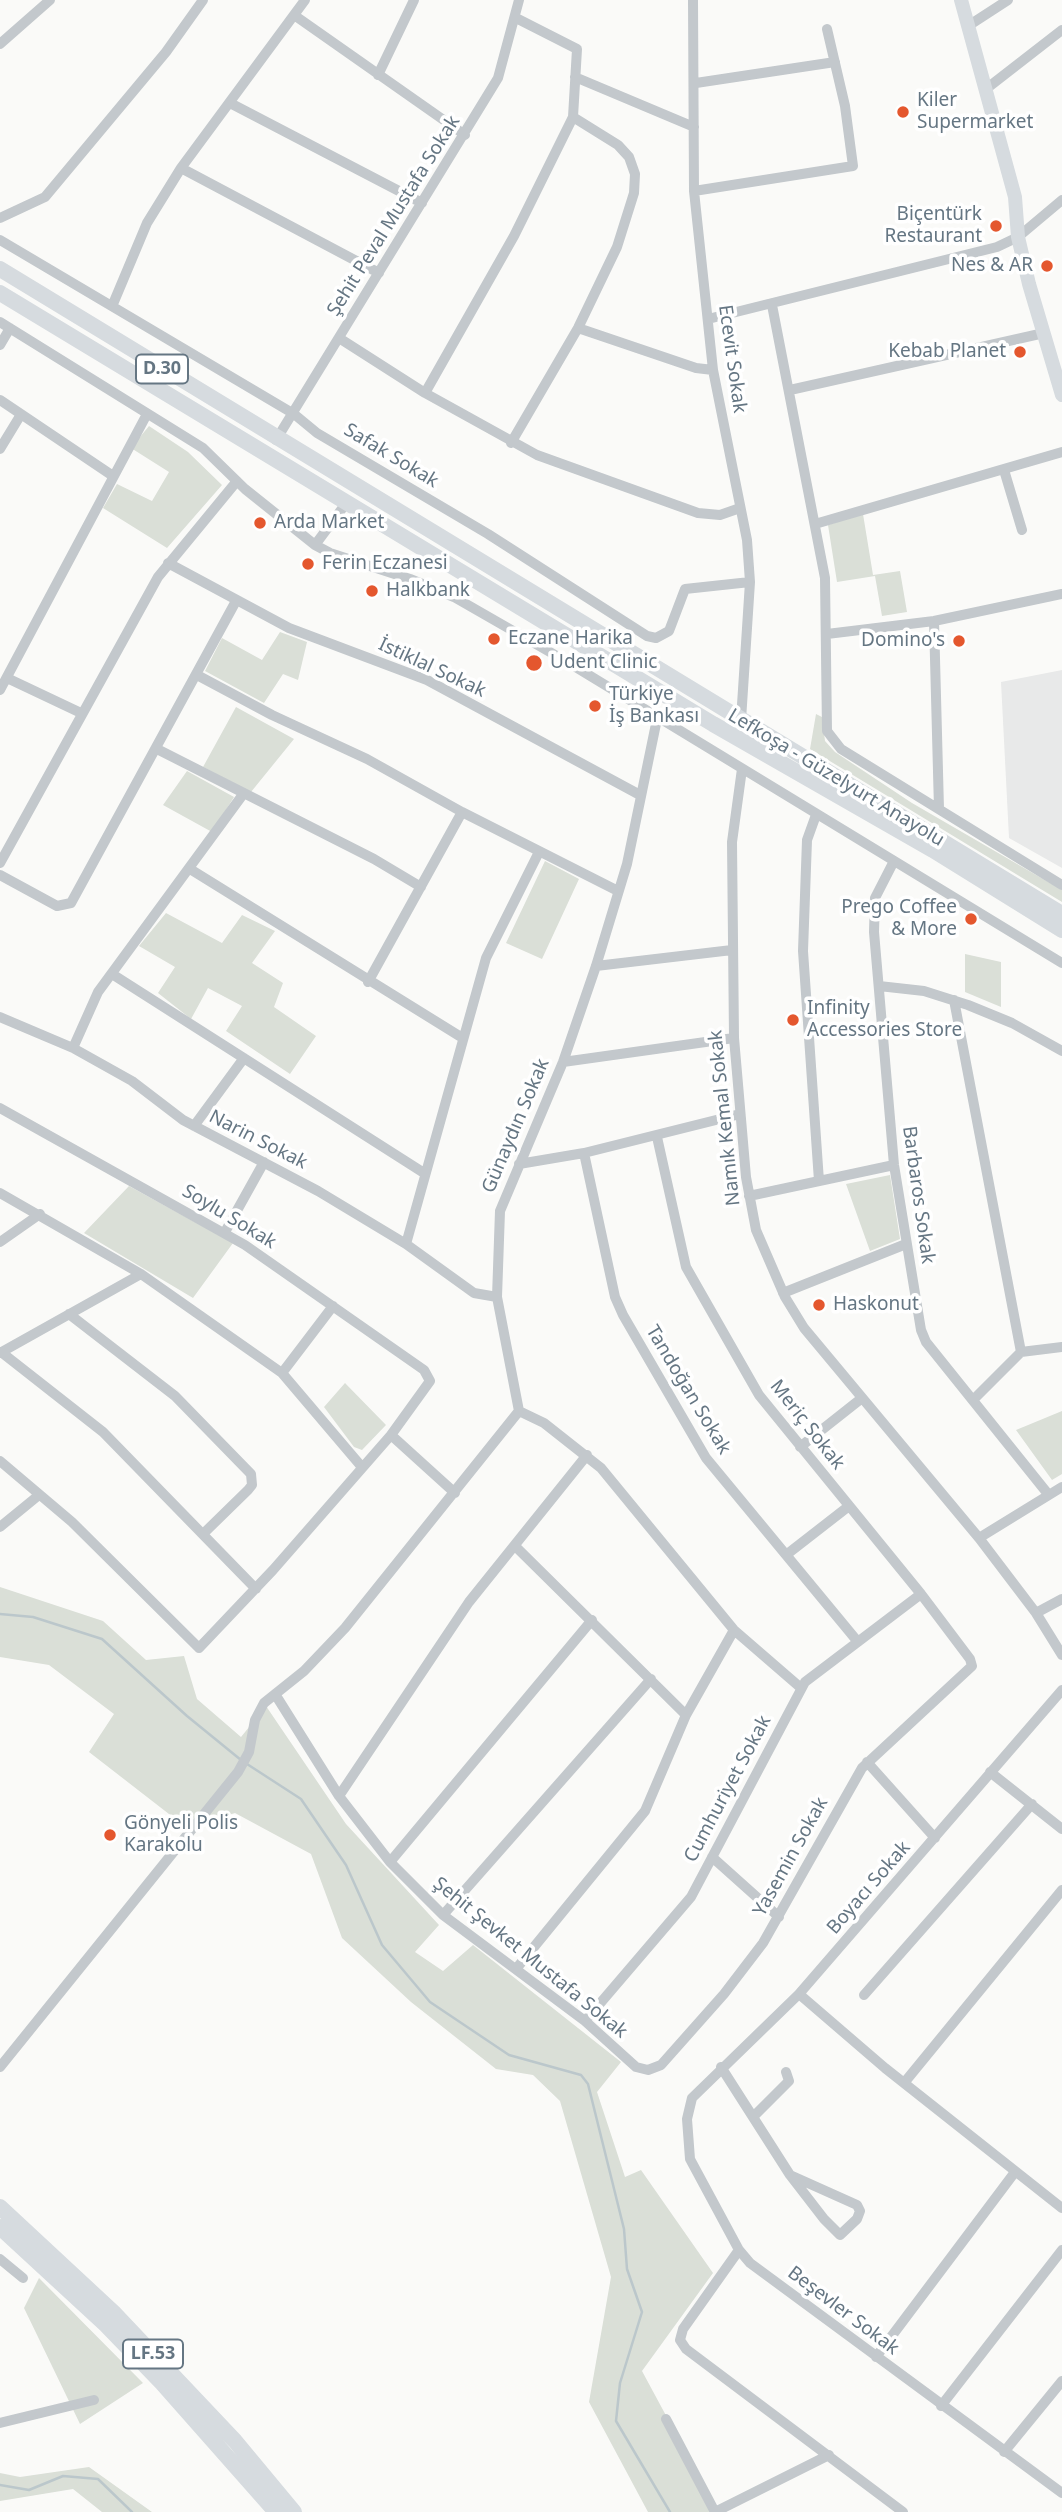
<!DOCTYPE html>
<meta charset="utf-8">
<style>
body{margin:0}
canvas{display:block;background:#fafaf8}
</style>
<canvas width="1062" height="2512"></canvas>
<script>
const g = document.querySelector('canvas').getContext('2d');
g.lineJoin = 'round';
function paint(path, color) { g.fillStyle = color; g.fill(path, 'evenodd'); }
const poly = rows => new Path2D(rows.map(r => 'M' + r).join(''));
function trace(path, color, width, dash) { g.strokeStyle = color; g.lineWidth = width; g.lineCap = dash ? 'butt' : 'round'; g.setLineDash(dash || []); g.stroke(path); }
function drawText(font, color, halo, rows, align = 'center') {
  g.font = font + ' "Noto Sans",sans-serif'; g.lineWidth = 7; g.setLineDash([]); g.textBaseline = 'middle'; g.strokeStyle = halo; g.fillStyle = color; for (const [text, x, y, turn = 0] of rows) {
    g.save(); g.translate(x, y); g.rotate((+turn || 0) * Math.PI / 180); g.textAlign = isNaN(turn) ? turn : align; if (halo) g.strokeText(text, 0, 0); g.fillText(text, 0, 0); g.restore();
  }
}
paint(poly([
 [1062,670,1062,868,1009,838,1001,682]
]), '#e8e9e9');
paint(poly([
 [149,426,188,452,222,485,167,548,103,508,117,484,152,501,169,472,131,448],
 [863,514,873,575,900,571,907,612,882,616,875,576,837,582,828,525],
 [280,632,307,642,298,680,283,674,264,703,205,671,222,638,262,660],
 [236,707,294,739,251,792,203,767],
 [816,714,822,717,825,741,835,752,912,803,1062,890,1062,902,810,749],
 [187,771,234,797,212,832,163,805],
 [545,861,579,879,542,959,506,943],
 [166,913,222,943,242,915,275,931,252,963,283,983,274,1007,316,1036,290,1074,226,1031,242,1006,208,988,191,1019,158,993,175,967,139,946],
 [965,954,1001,962,1001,1007,965,992],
 [890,1175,900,1239,870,1251,846,1184],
 [129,1186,233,1243,193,1298,84,1233],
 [345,1383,386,1425,362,1450,354,1447,324,1407],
 [1062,1411,1062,1474,1052,1480,1016,1430],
 [0,1587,103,1621,146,1660,184,1656,197,1699,241,1737,266,1706,346,1824,439,1925,415,1952,443,1971,473,1945,621,2062,597,2092,625,2177,641,2170,713,2273,642,2371,718,2512,648,2512,589,2402,611,2277,560,2101,533,2075,496,2069,411,2002,342,1938,311,1854,235,1813,187,1828,89,1752,114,1714,49,1665,0,1657],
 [39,2278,143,2383,80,2424,24,2308],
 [89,2467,152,2512,102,2512,73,2489,0,2501,0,2473,20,2477]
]), '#dadfd7');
trace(poly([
 [0,1614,33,1617,102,1639,187,1716,241,1760],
 [247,1764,301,1799,346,1865,382,1945,430,2002,509,2055,581,2075,588,2084,624,2229,627,2269,642,2312,620,2383,616,2421,670,2512],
 [0,2485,29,2490,63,2476,98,2479,132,2512]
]), '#bbc7cb', 2.5);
trace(poly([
 [693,0,694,191,713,370,747,540,750,582,741,720],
 [294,15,465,135],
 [968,26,1008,0],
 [0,44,50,0],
 [378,75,414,0],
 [575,77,694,127],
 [696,83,835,62],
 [986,89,1062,30],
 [230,103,422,203],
 [181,168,379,273],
 [694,191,853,166,845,106,827,29],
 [0,218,45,197,166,52,203,0],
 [0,240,294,414,317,433,488,534,647,636,656,638,669,631,685,589,750,582],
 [113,304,147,223,181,168,305,0],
 [772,305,825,578,827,731,841,749,1062,885],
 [708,319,997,247,1018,237,1062,200],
 [0,322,203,448,245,489,315,545,330,553,410,579,454,597,569,663,1062,963],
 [578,328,696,368,713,370],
 [339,338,425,393,537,455,698,513,720,515,740,508],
 [0,345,10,328],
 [790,390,1044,333],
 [425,393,514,236,573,117,577,49,516,18],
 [0,400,113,476],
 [276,440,498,78,519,0],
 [511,443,578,328,617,247,634,193,635,174,629,157,618,145,573,117],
 [0,449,20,416],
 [1004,470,1022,530],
 [815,524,1062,452],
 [315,545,347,502],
 [168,563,289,628,427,680,640,795],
 [934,621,939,809],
 [827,634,934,621,1062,594],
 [197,675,272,715,367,759,462,812,618,891],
 [7,678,81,713],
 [0,690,147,414],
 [157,749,374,859,421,887],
 [742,769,732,842,734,1038,746,1177,756,1230,785,1297,804,1328,979,1538,1036,1613,1062,1655],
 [816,815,807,840,803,951,819,1181],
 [894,861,875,898,874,932,894,1165,921,1330,926,1342,1048,1494],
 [0,863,158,577,237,481],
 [190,869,461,1037],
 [0,875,57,906,71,903,236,601],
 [596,966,732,950],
 [112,974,424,1173],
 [368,982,462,812],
 [879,986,924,991,968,1005,1012,1023,1062,1051],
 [954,1000,1021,1352],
 [0,1017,73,1048,132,1081,183,1120,318,1191,406,1244,474,1293,497,1297],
 [73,1048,98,992,244,793],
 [563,1062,734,1038],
 [0,1108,245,1245,424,1370,430,1381,391,1435,273,1570,199,1648,72,1522,0,1461],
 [194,1126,244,1058],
 [584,1153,615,1297,623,1315,706,1458,858,1642],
 [519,1164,584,1153,740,1114],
 [0,1193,141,1274,282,1373,361,1466],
 [749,1196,894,1165],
 [225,1232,264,1162],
 [0,1242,40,1214],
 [406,1244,486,958,539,852],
 [783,1293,906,1244],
 [69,1314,175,1396,251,1474,252,1485,248,1490,204,1533],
 [1,1352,103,1432,256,1589],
 [0,1353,141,1274],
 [282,1373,333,1306],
 [973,1400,1021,1352,1062,1347],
 [519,1411,497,1297,500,1211,563,1062,596,966,627,864,657,719],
 [519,1411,544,1423,601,1468,734,1630,801,1688],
 [391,1435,455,1493],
 [800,1447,862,1398],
 [0,1527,39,1495],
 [979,1538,1062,1487],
 [515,1546,686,1715],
 [786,1555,849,1506],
 [1036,1613,1062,1599],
 [1062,1690,799,1994,692,2098,687,2119,690,2159,739,2250,750,2263,1062,2493],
 [275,1694,339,1796,390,1862,443,1915,585,2021,636,2067,648,2070,661,2065,724,1994,763,1943,862,1768,972,1666,970,1659,921,1594,759,1395,686,1267,657,1137],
 [867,1762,935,1838],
 [990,1772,1062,1829],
 [339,1796,469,1602,587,1455],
 [712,1857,779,1917],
 [390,1862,592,1620],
 [443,1915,651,1679],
 [516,1969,645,1811,686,1715,734,1630],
 [799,1994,885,2068,1062,2208],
 [864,1995,1032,1804],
 [585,2021,691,1897,805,1682,921,1594],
 [0,2067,238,1772,249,1752,255,1720,264,1703,304,1671,345,1628,519,1411],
 [721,2067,790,2175,824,2219,840,2235,857,2219,860,2211,857,2205,790,2175],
 [904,2083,1062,1890],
 [754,2116,789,2081,786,2072],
 [739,2250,683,2329,680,2340,686,2349,903,2512],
 [0,2259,23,2278],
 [876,2357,1015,2172],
 [941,2406,1062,2250],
 [666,2419,715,2512],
 [0,2423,94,2400],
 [1004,2452,1062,2381],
 [715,2512,829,2455]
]), '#c3c8cc', 10);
trace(poly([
 [961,0,1015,197,1018,237,1029,284,1062,395]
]), '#d6dbdf', 14);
trace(poly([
 [0,269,1062,914],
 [0,293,713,724,933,850,1062,930],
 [0,2207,113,2312,235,2441,294,2512],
 [0,2227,106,2325,162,2383,276,2512]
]), '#d6dbdf', 16);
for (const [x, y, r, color] of [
 [903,112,7,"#e4572e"],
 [996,226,7,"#e4572e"],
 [1047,266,7,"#e4572e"],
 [1020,352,7,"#e4572e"],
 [260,523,7,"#e4572e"],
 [308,564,7,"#e4572e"],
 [372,591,7,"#e4572e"],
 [494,639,7,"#e4572e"],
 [959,641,7,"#e4572e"],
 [534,663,9,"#e4572e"],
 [595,706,7,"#e4572e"],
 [971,919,7,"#e4572e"],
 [793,1020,7,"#e4572e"],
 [819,1305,7,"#e4572e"],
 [110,1835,7,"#e4572e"]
]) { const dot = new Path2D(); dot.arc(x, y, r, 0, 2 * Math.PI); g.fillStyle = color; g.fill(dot); trace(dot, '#fff', 2.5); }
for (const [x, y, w] of [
 [162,369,52],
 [153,2354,60]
]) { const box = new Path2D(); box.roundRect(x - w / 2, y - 14.5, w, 29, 5); g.fillStyle = '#fff'; g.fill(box); trace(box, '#657683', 2); }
drawText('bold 18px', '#657683', null, [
 ["D.30",162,369],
 ["LF.53",153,2354]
]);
drawText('19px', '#657683', '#fff', [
 ["Kiler",917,101],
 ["Supermarket",917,123],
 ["Biçentürk",982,215,"right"],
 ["Restaurant",982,237,"right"],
 ["Nes & AR",1033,266,"right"],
 ["Kebab Planet",1006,352,"right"],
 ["Arda Market",274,523],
 ["Ferin Eczanesi",322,564],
 ["Halkbank",386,591],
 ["Eczane Harika",508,639],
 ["Domino's",945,641,"right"],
 ["Udent Clinic",550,663],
 ["Türkiye",609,695],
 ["İş Bankası",609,717],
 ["Prego Coffee",957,908,"right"],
 ["& More",957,930,"right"],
 ["Infinity",807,1009],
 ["Accessories Store",807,1031],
 ["Haskonut",833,1305],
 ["Gönyeli Polis",124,1824],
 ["Karakolu",124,1846]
], 'left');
drawText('19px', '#657683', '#fff', [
 ["Şehit Peval Mustafa Sokak",394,216,-58],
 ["Ecevit Sokak",732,359,82],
 ["Safak Sokak",391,456,31],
 ["İstiklal Sokak",432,668,25],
 ["Lefkoşa - Güzelyurt Anayolu",836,778,31],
 ["Namık Kemal Sokak",725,1118,-96],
 ["Günaydın Sokak",516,1126,-67],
 ["Narin Sokak",258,1140,27],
 ["Barbaros Sokak",918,1195,82],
 ["Soylu Sokak",229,1217,31],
 ["Tandoğan Sokak",688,1390,59],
 ["Meriç Sokak",807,1425,52],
 ["Cumhuriyet Sokak",728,1789,-62],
 ["Yasemin Sokak",791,1857,-61],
 ["Boyacı Sokak",869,1888,-49],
 ["Şehit Şevket Mustafa Sokak",530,1958,39],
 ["Beşevler Sokak",843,2311,37]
]);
</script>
